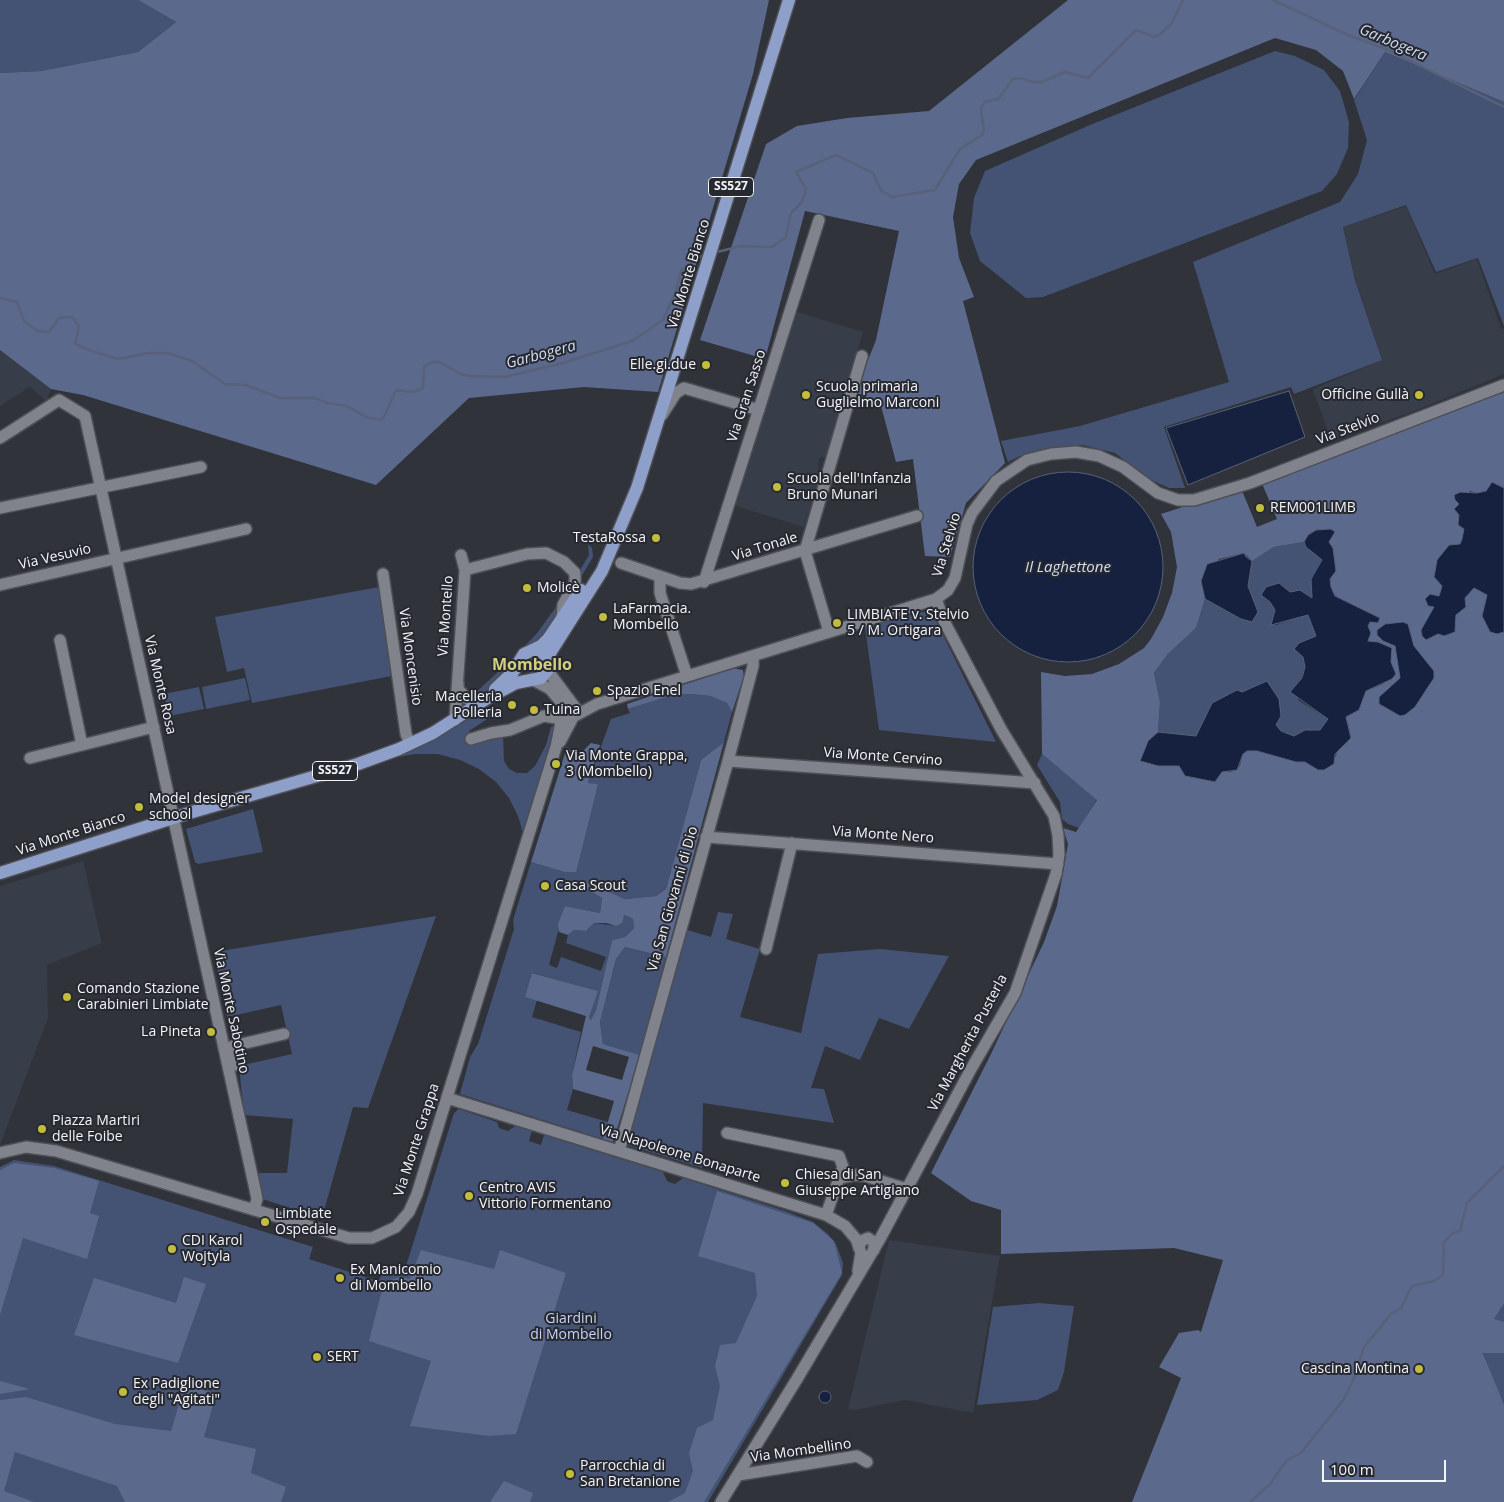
<!DOCTYPE html>
<meta charset="utf-8">
<style>
body{margin:0}
#map{position:relative;width:1504px;height:1502px;overflow:hidden;background:#30333a;font-family:"Open Sans",sans-serif}
canvas{display:block}
.scale{position:absolute;left:1322px;top:1460px;width:124px;height:22px;box-sizing:border-box;border:2px solid #f3f5f9;border-top:0;padding-left:6px;font-size:15px;line-height:18px;white-space:nowrap;color:#f3f5f9;-webkit-text-stroke:4px #272930;paint-order:stroke}
</style>
<div id="map">
<canvas width="1504" height="1502"></canvas>
<div class="scale">100 m</div>
</div>
<script>
const g = document.querySelector('canvas').getContext('2d');
g.lineJoin = 'round';
function paint(path, color) { g.fillStyle = color; g.fill(path, 'evenodd'); }
const poly = rows => new Path2D(rows.map(r => 'M' + r).join(''));
function trace(path, color, width, dash) { g.strokeStyle = color; g.lineWidth = width; g.lineCap = dash ? 'butt' : 'round'; g.setLineDash(dash || []); g.stroke(path); }
function drawText(font, color, halo, rows, align = 'center') {
  g.font = font + ' "Open Sans",sans-serif'; g.lineWidth = 4; g.setLineDash([]); g.textBaseline = 'middle'; g.strokeStyle = halo; g.fillStyle = color; for (const [text, x, y, turn = 0] of rows) {
    g.save(); g.translate(x, y); g.rotate((+turn || 0) * Math.PI / 180); g.textAlign = isNaN(turn) ? turn : align; if (halo) g.strokeText(text, 0, 0); g.fillText(text, 0, 0); g.restore();
  }
}
paint(poly([
 [1406,206,1435,274,1477,259,1501,329,1504,328,1504,374,1412,412,1331,440,1313,389,1382,360,1355,278,1343,227],
 [794,311,863,332,826,457,819,458,818,469,822,470,804,527,733,505],
 [0,350,51,389,46,401,30,387,0,406],
 [83,861,102,943,47,965,48,1018,0,1145,0,886],
 [889,1240,1000,1256,973,1413,905,1400,855,1410,848,1409]
]), '#383d4a');
paint(poly([
 [0,0,138,0,176,22,138,52,41,71,0,73],
 [1275,51,1295,56,1324,70,1340,91,1349,122,1348,148,1337,174,1322,191,1043,297,1026,298,980,261,970,233,974,198,985,171,1090,125],
 [1385,52,1504,102,1504,326,1478,258,1436,272,1406,205,1343,227,1355,280,1382,360,1294,394,1291,387,1164,427,1185,488,1169,488,1149,479,1115,453,1083,445,1053,449,1020,456,1008,462,1001,441,1080,426,1229,382,1193,262,1340,202,1358,174,1367,140,1354,100],
 [1304,542,1306,547,1322,559,1311,579,1312,599,1266,599,1270,602,1275,610,1271,624,1276,625,1308,614,1316,636,1299,643,1299,654,1303,657,1305,667,1299,684,1298,700,1328,719,1320,731,1305,730,1294,736,1281,731,1276,725,1267,681,1242,692,1237,690,1213,703,1196,736,1158,732,1160,702,1154,673,1168,654,1196,628,1205,599,1241,619,1258,612,1248,586,1252,561,1274,547],
 [588,544,592,548,593,557,580,579,580,570,589,555],
 [571,586,559,614,540,641,522,649,538,632],
 [379,587,397,675,252,703,244,668,227,672,215,617],
 [922,612,932,613,996,742,879,730,865,627],
 [516,655,513,666,506,675,480,696,471,697],
 '525 665a9 9 0 1 1 18 0a9 9 0 1 1-18 0Z',
 [245,678,250,700,206,709,202,687],
 [199,687,204,709,169,716,164,694],
 [690,694,710,696,727,703,732,712,724,742,701,760,666,889,656,896,625,899,585,881,581,885,602,898,600,913,565,906,549,965,557,968,561,957,601,971,606,957,566,943,568,935,574,930,586,931,594,923,617,926,623,915,633,919,634,928,625,937,612,940,596,1010,591,1020,589,1017,597,991,533,973,525,997,537,1000,532,1017,581,1032,572,1075,573,1089,567,1110,608,1122,603,1139,460,1094,470,1057,478,1044,514,929,513,920,531,862,564,872,598,785,588,783,611,719,630,713,628,709,673,695],
 [488,708,492,716,469,731,472,736,503,735,504,761,509,769,517,773,527,773,535,766,546,745,551,727,555,726,555,732,524,836,518,816,509,798,496,782,479,769,460,760,438,754,415,754,392,758,435,738],
 [1042,754,1097,799,1079,828,1068,824,1062,819,1060,802,1037,765],
 [253,809,263,852,198,864,195,862,186,829],
 [718,912,733,914,726,939,760,949,740,1017,801,1033,818,954,880,949,949,956,909,1029,879,1018,860,1060,825,1046,811,1088,824,1089,834,1123,703,1103,702,1168,627,1145,684,929,711,937],
 [436,916,368,1108,353,1107,322,1218,259,1198,254,1173,287,1173,293,1119,244,1115,239,1066,292,1054,281,1005,227,1017,214,952],
 [625,947,666,957,640,1055,603,1044,600,1022,616,959],
 [459,1109,497,1122,499,1128,508,1131,515,1126,532,1131,529,1141,541,1145,544,1135,663,1172,667,1181,672,1183,675,1184,683,1178,785,1211,813,1222,828,1234,836,1244,843,1263,842,1275,708,1502,0,1502,0,1167,14,1160,54,1166,313,1247,309,1259,378,1281,388,1266,406,1266,454,1113],
 [1039,1303,1074,1306,1064,1372,1058,1390,1037,1400,977,1405,993,1307],
 [1504,1304,1504,1405,1503,1405,1483,1352,1494,1319]
]), '#445273');
paint(poly([
 [138,0,769,0,753,74,658,392,584,387,469,398,376,485,83,395,51,389,0,350,0,73,41,71,138,52,176,22],
 [1068,0,1504,0,1504,102,1385,52,1354,99,1343,71,1316,50,1275,38,976,160,959,184,953,217,959,258,974,297,963,301,1005,463,966,503,950,557,925,556,913,459,896,462,881,406,853,398,876,340,899,231,805,211,765,359,700,340,766,144,797,126,847,118,929,111],
 [1504,390,1504,488,1477,493,1470,491,1459,504,1458,525,1464,528,1462,539,1439,596,1435,596,1434,607,1421,630,1422,636,1426,640,1438,634,1444,636,1455,615,1466,607,1465,598,1474,588,1488,595,1482,616,1497,634,1504,632,1504,1304,1494,1319,1504,1322,1504,1353,1483,1353,1504,1405,1504,1502,1132,1502,1181,1378,1159,1367,1179,1333,1198,1330,1201,1332,1223,1260,1174,1248,1001,1254,1001,1210,971,1201,931,1173,989,1058,1044,942,1057,906,1068,844,1063,828,1076,832,1097,800,1042,754,1041,672,1065,676,1092,674,1119,664,1144,648,1151,639,1163,617,1172,593,1177,567,1171,532,1161,514,1238,489,1243,493,1257,527,1277,519,1261,481],
 [1331,529,1335,532,1329,542,1331,587,1335,596,1380,618,1370,622,1368,627,1368,642,1384,646,1391,653,1391,662,1383,684,1366,691,1359,710,1346,717,1350,731,1348,742,1338,750,1335,758,1312,766,1305,762,1296,762,1257,751,1247,751,1243,754,1240,765,1237,770,1230,772,1179,766,1158,766,1148,741,1158,732,1160,702,1154,673,1168,654,1196,628,1205,599,1201,581,1219,559,1244,553,1252,561,1274,547,1304,542,1308,535,1316,530],
 [733,668,743,670,744,676,732,712,727,703,710,696,690,694,673,695,628,709,627,704],
 [724,742,666,957,625,947,616,959,600,1022,603,1044,640,1055,613,1142,603,1139,614,1101,573,1089,572,1075,586,1016,525,997,532,973,598,991,589,1017,591,1020,596,1010,612,940,625,937,634,928,633,919,624,915,622,923,616,926,606,923,594,923,586,931,574,930,568,935,559,932,558,924,565,906,600,913,602,898,580,885,585,881,625,899,656,896,666,889,701,760],
 [593,1046,629,1057,622,1080,586,1070],
 [591,743,600,745,588,783,598,784,576,872,564,872,531,862,567,747,577,757],
 [14,1163,54,1168,99,1181,90,1213,99,1216,87,1259,23,1238,0,1315,0,1170],
 [717,1191,813,1223,834,1241,842,1273,704,1502,668,1502,685,1493,693,1471,689,1453,697,1428,713,1420,720,1386,715,1366,720,1345,736,1343,757,1296,755,1273,698,1256],
 [421,1250,494,1269,500,1250,566,1273,516,1434,489,1436,410,1426,431,1361,369,1341,384,1282,401,1277,410,1279],
 [184,1277,206,1284,178,1363,74,1335,94,1278,176,1303],
 [0,1381,30,1389,0,1394],
 [185,1384,216,1394,204,1437,256,1449,251,1473,286,1487,281,1502,125,1502,117,1486,15,1452,4,1491,34,1502,0,1502,0,1400,26,1397,115,1424,171,1431],
 [504,1481,533,1493,530,1502,490,1502]
]), '#5b698d');
const water = poly([
 [1289,391,1305,437,1188,485,1166,428,1289,391],
 '973 567a95 95 0 1 1 190 0a95 95 0 1 1-190 0Z',
 [1492,482,1504,488,1504,632,1497,634,1490,632,1482,616,1487,595,1474,588,1465,598,1466,607,1456,615,1455,632,1444,636,1438,634,1426,640,1422,636,1421,630,1434,607,1428,606,1425,599,1430,594,1439,596,1442,586,1434,577,1437,560,1449,545,1460,544,1462,539,1464,529,1458,525,1459,515,1454,509,1459,504,1455,500,1454,495,1460,492,1477,493,1486,491,1492,482],
 [1331,529,1335,532,1329,542,1333,548,1336,571,1330,579,1331,587,1335,596,1380,618,1378,623,1370,622,1368,626,1371,633,1368,641,1378,642,1392,648,1391,662,1396,674,1392,679,1366,691,1359,710,1346,717,1351,738,1335,754,1334,764,1324,770,1318,770,1305,762,1296,762,1257,751,1247,751,1243,754,1237,770,1222,772,1215,782,1185,776,1179,766,1158,766,1140,761,1148,741,1158,732,1196,736,1212,703,1237,690,1242,692,1267,681,1279,699,1281,716,1276,725,1281,731,1294,736,1305,730,1320,730,1328,719,1290,692,1302,678,1305,667,1303,657,1294,649,1299,643,1316,636,1308,615,1271,625,1275,610,1270,602,1261,595,1266,587,1279,583,1290,592,1300,590,1312,598,1311,579,1322,560,1306,547,1304,542,1308,535,1316,530,1331,529],
 [1244,553,1246,557,1252,561,1248,586,1258,612,1252,622,1241,619,1205,599,1201,581,1207,564,1244,553],
 [1403,622,1408,624,1414,646,1434,671,1434,678,1415,707,1405,715,1400,716,1379,704,1379,697,1400,678,1395,646,1383,641,1377,635,1377,630,1385,624,1403,622],
 '819 1397a6 6 0 1 1 12 0a6 6 0 1 1-12 0Z'
]);
paint(water, '#162140');
trace(water, '#586178', 1);
trace(poly([
 [1273,0,1348,35,1386,49,1504,107],
 [717,252,741,246,772,247,786,237,791,213,802,202,805,193,806,189,796,172,836,155,873,173,881,190,892,197,935,190,960,149,982,135,984,131,981,111,982,106,985,102,998,99,1013,79,1019,78,1033,82,1042,82,1065,72,1088,78,1136,30,1154,37,1159,35,1172,23,1183,0],
 [0,298,17,302,24,321,38,331,49,332,59,318,72,317,79,326,75,344,92,351,118,359,149,353,168,353,192,361,225,384,246,385,280,398,315,398,327,403,347,406,366,417,380,420,384,417,396,390,413,392,423,388,424,367,432,362,439,362,461,374,470,376,505,377,563,363,632,341,663,320,675,293,681,271,703,255],
 [1250,1502,1270,1484,1287,1460,1301,1453,1344,1399,1355,1376,1364,1347,1391,1314,1401,1308,1412,1286,1434,1281,1443,1275,1444,1242,1453,1233,1460,1231,1467,1203,1504,1166]
]), '#586178', 2.5);
const minor = poly([
 [662,415,676,393,684,388,759,410],
 [0,438,59,400,85,416,255,1189,257,1199,254,1210],
 [0,508,201,467],
 [621,563,680,583,691,584,917,516],
 [465,570,527,554,546,553,564,562,575,573,575,583,563,605,562,617],
 [383,574,406,734,410,744],
 [660,577,660,593,687,676],
 [704,582,819,220],
 [0,585,246,529],
 [829,632,805,551,862,356],
 [60,640,82,745],
 [549,665,551,675,577,710,560,742],
 [533,680,550,689,560,701,564,715,571,718,597,704,936,599,948,590,955,578,967,524,972,513,996,481,1027,460,1051,454,1076,452,1099,456,1123,467,1158,493,1178,500,1194,500,1250,483,1504,385],
 [458,683,458,689,466,698,472,701,486,699],
 [455,720,465,570,461,555],
 [471,739,491,733,510,730,544,716,562,719],
 [30,758,154,727],
 [728,761,1035,783],
 [706,837,1058,864],
 [766,949,792,843],
 [235,1065,233,1046,284,1034],
 [447,1098,826,1215,845,1226,856,1239,861,1253,858,1271],
 [727,1133,839,1156,843,1167,826,1215],
 [619,1151,728,761,753,666,753,656],
 [0,1153,26,1147,56,1151,349,1238,372,1238,396,1227,409,1212,417,1194,556,747,563,712],
 [840,1178,855,1175,865,1176,907,1189],
 [859,1248,861,1241,868,1238,874,1242,874,1250],
 [738,1475,857,1456,867,1462],
 [721,1502,797,1379,880,1239,971,1069,1015,993,1056,874,1059,855,1058,835,1054,816,1001,729,944,621,936,599]
]);
const major = poly([
 [549,662,550,653,602,571,637,488,789,0],
 [495,689,513,672,524,654,541,646,548,639,581,590],
 [0,873,189,813,358,764,399,749,433,733,486,699,516,683,541,678,549,668,548,659,542,652,532,650]
]);
trace(minor, '#4d4f55', 14);
trace(major, '#4d4f55', 15);
trace(minor, '#80838b', 11);
trace(major, '#8e9fc9', 12);
for (const [x, y, r, color] of [
 [706,365,5,"#c3bd3e"],
 [806,395,5,"#c3bd3e"],
 [1419,395,5,"#c3bd3e"],
 [777,487,5,"#c3bd3e"],
 [1260,508,5,"#c3bd3e"],
 [656,538,5,"#c3bd3e"],
 [527,588,5,"#c3bd3e"],
 [603,617,5,"#c3bd3e"],
 [837,623,5,"#c3bd3e"],
 [597,691,5,"#c3bd3e"],
 [512,705,5,"#c3bd3e"],
 [534,710,5,"#c3bd3e"],
 [556,764,5,"#c3bd3e"],
 [139,807,5,"#c3bd3e"],
 [545,886,5,"#c3bd3e"],
 [67,997,5,"#c3bd3e"],
 [211,1032,5,"#c3bd3e"],
 [42,1129,5,"#c3bd3e"],
 [785,1183,5,"#c3bd3e"],
 [469,1196,5,"#c3bd3e"],
 [265,1222,5,"#c3bd3e"],
 [172,1249,5,"#c3bd3e"],
 [340,1278,5,"#c3bd3e"],
 [317,1357,5,"#c3bd3e"],
 [1419,1369,5,"#c3bd3e"],
 [123,1392,5,"#c3bd3e"],
 [570,1474,5,"#c3bd3e"]
]) { const dot = new Path2D(); dot.arc(x, y, r, 0, 2 * Math.PI); g.fillStyle = color; g.fill(dot); trace(dot, '#272930', 2); }
for (const [x, y, w] of [
 [731,187,45],
 [335,771,45]
]) { const box = new Path2D(); box.roundRect(x - w / 2, y - 9.5, w, 19, 4); g.fillStyle = '#272930'; g.fill(box); trace(box, '#f3f5f9', 1); }
drawText('bold 12px', '#f3f5f9', null, [
 ["SS527",731,187],
 ["SS527",335,771]
]);
drawText('14px', '#f3f5f9', '#272930', [
 ["Via Monte Bianco",689,274,-73],
 ["Via Gran Sasso",747,396,-72],
 ["Via Stelvio",1348,429,-21],
 ["Via Stelvio",947,545,-73],
 ["Via Tonale",765,547,-17],
 ["Via Vesuvio",55,557,-13],
 ["Via Montello",446,616,-86],
 ["Via Moncenisio",410,657,82],
 ["Via Monte Rosa",160,685,77],
 ["Via Monte Cervino",883,757,4],
 ["Via Monte Bianco",71,834,-18],
 ["Via Monte Nero",883,835,4],
 ["Via San Giovanni di Dio",673,899,-74],
 ["Via Monte Sabotino",231,1011,78],
 ["Via Margherita Pusterla",968,1043,-62],
 ["Via Monte Grappa",417,1140,-72],
 ["Via Napoleone Bonaparte",680,1154,17],
 ["Via Mombellino",801,1451,-8]
]);
drawText('14px', '#f3f5f9', '#272930', [
 ["Elle.gi.due",696,365,"right"],
 ["Scuola primaria",816,387],
 ["Guglielmo Marconi",816,403],
 ["Officine Gullà",1409,395,"right"],
 ["Scuola dell'Infanzia",787,479],
 ["Bruno Munari",787,495],
 ["REM001LIMB",1270,508],
 ["TestaRossa",646,538,"right"],
 ["Molicè",537,588],
 ["LaFarmacia.",613,609],
 ["Mombello",613,625],
 ["LIMBIATE v. Stelvio",847,615],
 ["5 / M. Ortigara",847,631],
 ["Spazio Enel",607,691],
 ["Macelleria",502,697,"right"],
 ["Polleria",502,713,"right"],
 ["Tuina",544,710],
 ["Via Monte Grappa,",566,756],
 ["3 (Mombello)",566,772],
 ["Model designer",149,799],
 ["school",149,815],
 ["Casa Scout",555,886],
 ["Comando Stazione",77,989],
 ["Carabinieri Limbiate",77,1005],
 ["La Pineta",201,1032,"right"],
 ["Piazza Martiri",52,1121],
 ["delle Foibe",52,1137],
 ["Chiesa di San",795,1175],
 ["Giuseppe Artigiano",795,1191],
 ["Centro AVIS",479,1188],
 ["Vittorio Formentano",479,1204],
 ["Limbiate",275,1214],
 ["Ospedale",275,1230],
 ["CDI Karol",182,1241],
 ["Wojtyla",182,1257],
 ["Ex Manicomio",350,1270],
 ["di Mombello",350,1286],
 ["SERT",327,1357],
 ["Cascina Montina",1409,1369,"right"],
 ["Ex Padiglione",133,1384],
 ["degli \"Agitati\"",133,1400],
 ["Parrocchia di",580,1466],
 ["San Bretanione",580,1482]
], 'left');
drawText('14px', '#c5d4f9', '#272930', [
 ["Giardini",571,1319],
 ["di Mombello",571,1335]
]);
drawText('italic 15px', '#d3def7', '#272930', [
 ["Garbogera",1393,43,23],
 ["Garbogera",541,355,-15],
 ["Il Laghettone",1068,568]
]);
drawText('bold 16px', '#d2cf80', '#272930', [
 ["Mombello",532,665]
]);
</script>
